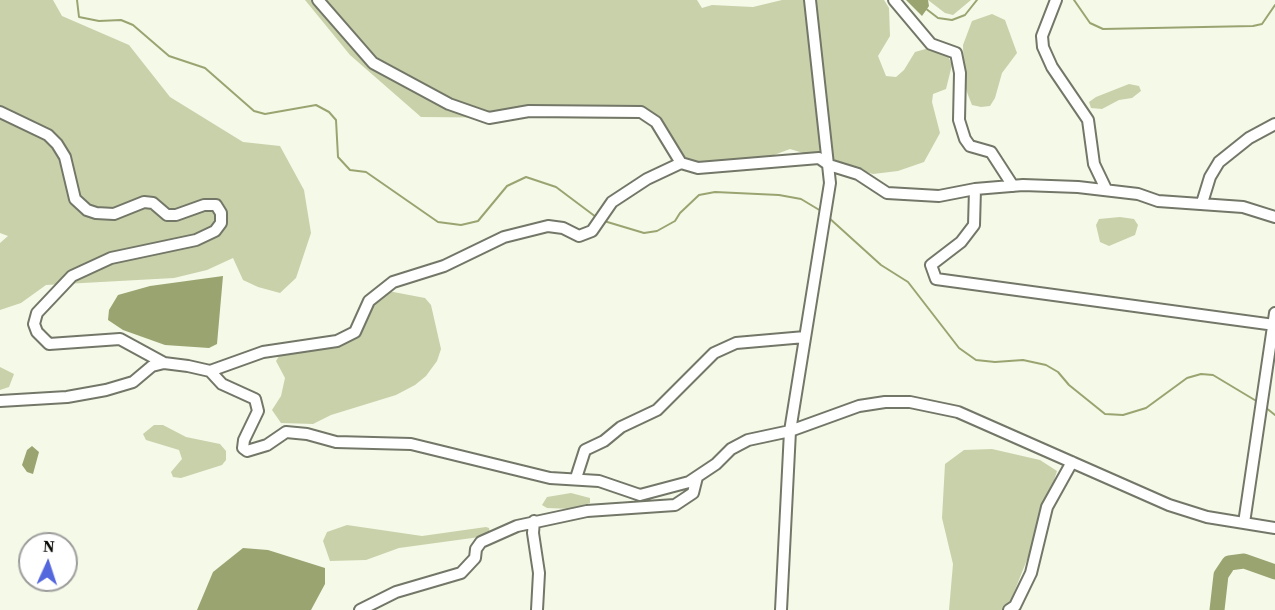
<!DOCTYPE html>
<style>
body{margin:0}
#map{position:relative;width:1275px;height:610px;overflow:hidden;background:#f5f9e8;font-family:"Source Serif 4",serif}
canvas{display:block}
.north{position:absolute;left:18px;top:532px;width:60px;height:60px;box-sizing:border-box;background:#fff;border:2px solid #9d9e9c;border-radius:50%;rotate:3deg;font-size:16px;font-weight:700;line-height:24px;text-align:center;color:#0b0c07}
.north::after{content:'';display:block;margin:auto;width:21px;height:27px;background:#5567dd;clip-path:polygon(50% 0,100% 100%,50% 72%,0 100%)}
</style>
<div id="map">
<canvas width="1275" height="610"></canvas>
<div class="north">N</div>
</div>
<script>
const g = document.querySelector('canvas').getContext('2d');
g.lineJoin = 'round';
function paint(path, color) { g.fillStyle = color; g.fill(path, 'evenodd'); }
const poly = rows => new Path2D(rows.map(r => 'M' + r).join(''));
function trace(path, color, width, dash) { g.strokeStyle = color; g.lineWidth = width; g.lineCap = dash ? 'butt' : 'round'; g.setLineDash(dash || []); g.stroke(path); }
paint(poly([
 [0,0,53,0,62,16,129,45,170,97,243,142,280,146,304,190,311,233,296,278,280,293,258,287,243,280,233,258,207,270,174,278,46,285,21,303,0,310,0,243,8,236,0,233],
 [305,0,697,0,702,8,712,5,753,7,782,0,884,0,889,8,890,36,878,56,886,76,896,77,904,70,915,52,929,48,948,56,952,65,946,89,933,94,932,102,940,133,924,162,898,171,873,174,790,149,758,161,728,167,674,161,646,119,421,117,350,55],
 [928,0,971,0,953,15,945,13],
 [992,14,1005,20,1017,53,1002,73,995,98,990,106,981,107,972,105,968,95,964,82,963,45,972,21],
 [1129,84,1139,86,1141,91,1132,98,1119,100,1102,109,1091,108,1089,102,1096,97],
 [1120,217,1134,219,1138,225,1135,235,1109,246,1100,242,1096,225,1099,219],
 [388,291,425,298,431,305,441,349,437,361,426,376,415,385,396,395,331,415,313,424,281,423,272,410,281,396,285,378,276,361,287,343,297,340,326,341,348,332,358,315],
 [0,367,14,374,9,387,0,390],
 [154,425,163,425,186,437,220,444,226,451,226,460,222,465,181,478,173,477,171,472,182,459,179,450,146,440,143,434],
 [992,449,1040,460,1057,471,1036,537,1007,610,949,610,953,564,942,518,945,464,964,450],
 [571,493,590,498,590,503,572,509,547,508,542,505,547,497],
 [347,525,422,536,486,527,489,528,490,534,487,536,399,548,366,560,330,561,323,541,327,532]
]), '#c8d1aa');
paint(poly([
 [906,0,928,0,929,6,922,16],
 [223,276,217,344,209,348,165,345,123,330,108,320,109,310,118,295,150,286],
 [32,446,39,452,33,474,27,472,22,465,27,450],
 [243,548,268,550,325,568,325,584,311,610,197,610,213,572]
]), '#99a471');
trace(poly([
 [77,0,79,17,99,21,121,20,133,25,169,56,205,68,254,111,265,114,316,105,329,112,336,120,338,157,350,170,366,172,438,222,461,225,478,221,507,186,526,177,556,187,596,217],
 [1074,0,1090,23,1103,29,1253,26,1262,24,1275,5],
 [925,8,938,18,952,20,965,15,977,0],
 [828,217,881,265,908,282,959,348,976,360,995,362,1023,360,1046,365,1058,372,1069,385,1105,414,1123,415,1146,408,1187,378,1201,374,1213,375,1258,402],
 [604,221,644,233,657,231,675,221,680,213,699,195,715,192,779,195,801,199,821,211],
 [1265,407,1275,415]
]), '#99a471', 2);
trace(poly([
 [1217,610,1221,575,1229,563,1244,561,1275,572]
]), '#99a471', 15);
const minor = poly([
 [318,0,373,63,449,104,489,118,529,111,641,112,656,122,681,163],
 [894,0,931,44,956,53,960,73,959,120,965,139,970,146,991,152,1013,186],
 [1056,0,1042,36,1043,47,1052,67,1088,120,1094,164,1106,189],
 [0,112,48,135,57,144,65,157,75,199,87,210,96,213,114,214,144,202,153,203,167,215,176,215,204,205,216,205,221,213,221,223,215,231,196,240,111,258,72,276,37,313,34,324,37,332,49,344,120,339,164,363],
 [975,189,974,225,961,242,931,265,936,279,1275,325],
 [1202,203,1210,177,1219,162,1249,138,1275,124],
 [210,371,263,352,337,341,355,332,369,301,393,282,444,266,504,237,548,226,563,228,579,236,592,231,612,202,647,179,681,163,698,168,819,158,829,165,858,174,887,193,939,196,975,189,1023,185,1078,187,1138,194,1158,201,1243,207,1275,217],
 [0,401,67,397,106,390,133,382,152,366,164,363,188,366,210,371,222,384,255,399,258,411,244,440,243,448,247,451,267,445,286,432,307,434,336,442,411,444,550,478,599,481,640,495,689,482,716,464,731,449,748,440,790,431,859,406,885,402,910,402,958,412,1169,505,1207,517,1275,528],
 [576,478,585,450,604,441,621,427,657,410,714,353,736,343,805,337],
 [534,521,533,533,539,573,537,610],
 [1244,523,1275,313],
 [360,610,396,592,461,573,475,558,476,549,481,542,517,526,587,511,675,505,693,493,697,477],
 [781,610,790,431,830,183,810,0],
 [1009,610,1015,606,1031,573,1047,507,1072,462]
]);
trace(minor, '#737768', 14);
trace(minor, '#fff', 10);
</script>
